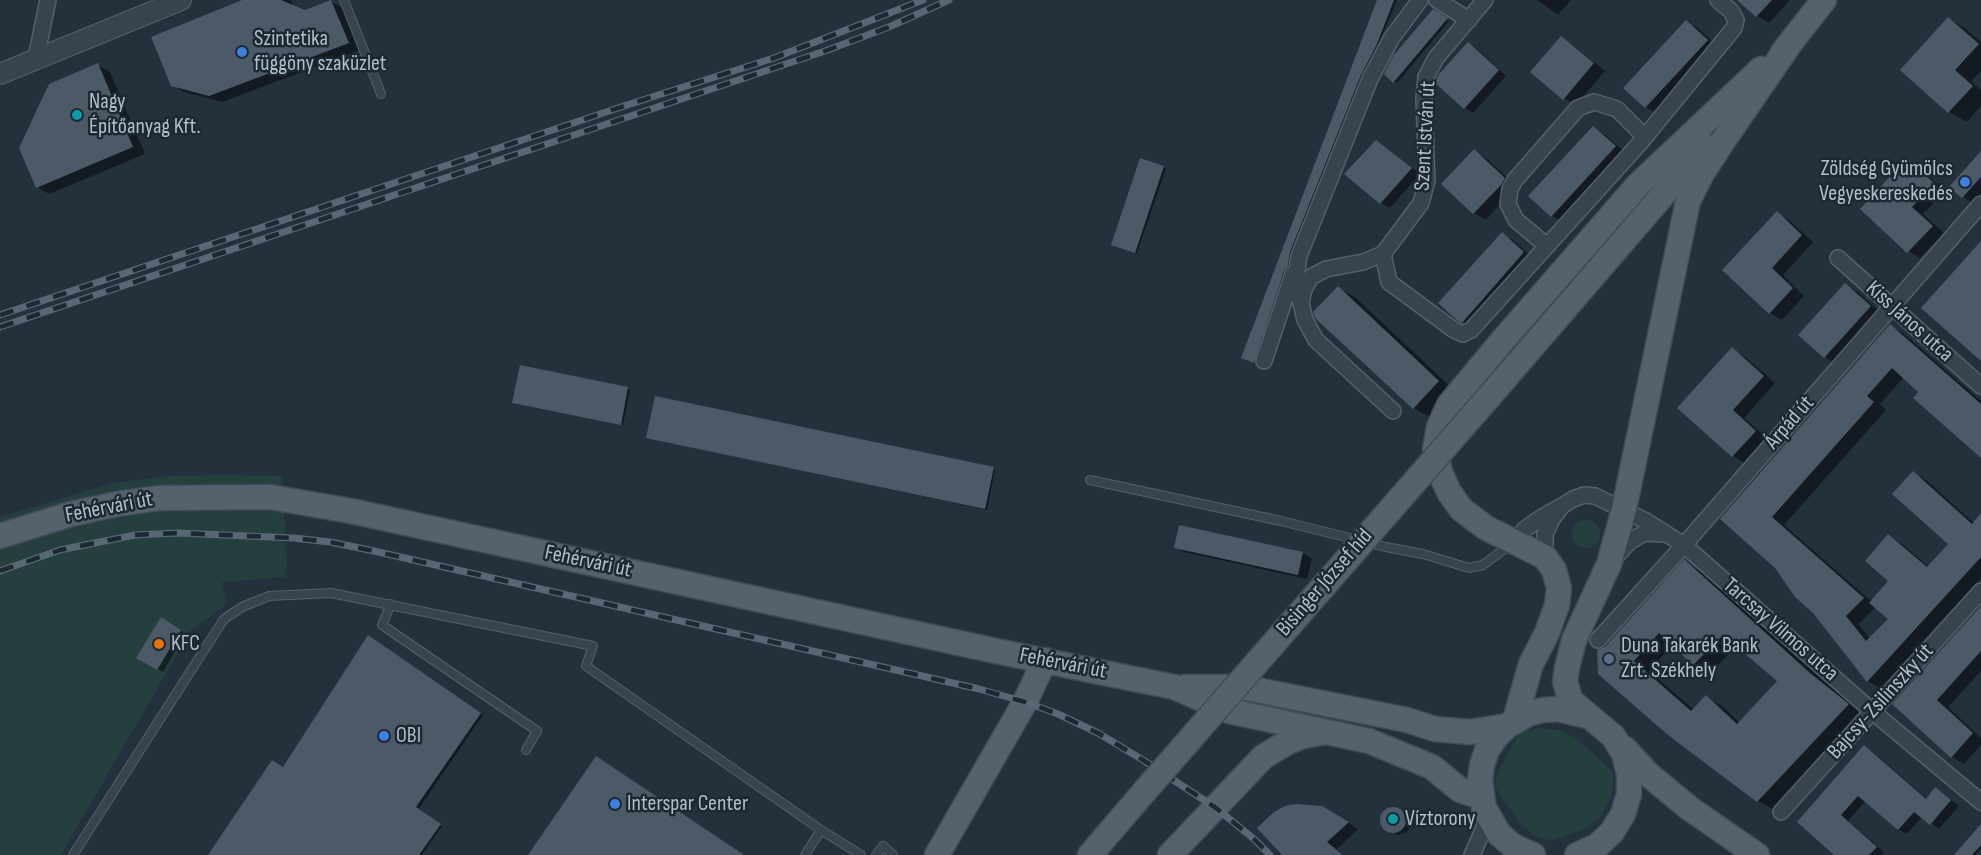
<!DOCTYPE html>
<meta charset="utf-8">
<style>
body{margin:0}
canvas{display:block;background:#23313d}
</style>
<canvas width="1981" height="855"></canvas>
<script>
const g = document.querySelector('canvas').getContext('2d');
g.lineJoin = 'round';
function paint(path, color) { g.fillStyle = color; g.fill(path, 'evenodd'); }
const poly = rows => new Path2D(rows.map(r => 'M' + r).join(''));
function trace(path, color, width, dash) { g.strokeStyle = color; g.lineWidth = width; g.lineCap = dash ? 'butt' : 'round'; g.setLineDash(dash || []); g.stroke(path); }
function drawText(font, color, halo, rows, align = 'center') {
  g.font = font + ' "Sofia Sans Condensed",sans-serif'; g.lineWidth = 5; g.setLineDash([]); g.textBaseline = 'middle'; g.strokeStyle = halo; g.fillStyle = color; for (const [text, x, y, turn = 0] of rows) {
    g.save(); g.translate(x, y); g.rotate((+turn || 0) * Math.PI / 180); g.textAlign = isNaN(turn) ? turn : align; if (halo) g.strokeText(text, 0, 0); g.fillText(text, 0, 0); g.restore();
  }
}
paint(poly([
 [223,475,282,476,287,566,285,577,222,582,227,604,191,630,61,855,0,855,0,517,113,483,169,476],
 '1572 534a14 14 0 1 1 28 0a14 14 0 1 1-28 0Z',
 [1541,728,1559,730,1576,738,1612,771,1614,779,1611,799,1600,817,1592,824,1582,830,1553,840,1543,839,1535,836,1520,823,1495,787,1496,778,1500,768,1520,732]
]), '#253e3e');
paint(poly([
 [244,0,291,0,294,7,305,12,331,2,343,8,360,50,222,102,185,92,172,85],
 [1379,0,1397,0,1292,254,1290,267,1286,272,1257,363,1245,358],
 [1537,0,1571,0,1558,15],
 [1739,0,1790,0,1769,23,1757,16],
 [1433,11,1449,21,1397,83,1394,81],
 [1949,19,1966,29,1981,42,1981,71,1971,81,1981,90,1981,106,1967,122,1949,112,1902,70],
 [1686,22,1698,28,1719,48,1658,114,1646,107,1625,88],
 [1561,38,1573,45,1605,71,1576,105,1564,98],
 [1468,44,1477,49,1506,76,1473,113,1464,108],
 [98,65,110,72,145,154,49,194,37,187],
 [1593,128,1605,135,1627,154,1564,223,1552,216,1530,196],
 [1377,141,1420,174,1390,208,1381,203],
 [1474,151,1486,158,1516,186,1486,220,1474,213],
 [1981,153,1981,202,1977,206,1963,197],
 [1907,160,1919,167,1945,191,1923,214,1944,233,1920,258,1908,251],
 [1163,167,1166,169,1137,253,1115,245],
 [1777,213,1789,220,1813,242,1783,275,1804,296,1782,320,1770,313,1724,270],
 [1502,234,1514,241,1535,260,1475,329,1463,322],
 [1846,285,1858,292,1882,314,1837,364,1825,357],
 [1338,288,1356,298,1456,392,1431,418,1414,408],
 [1890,326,1903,333,1981,401,1981,456,1904,377,1880,404,1886,410,1784,525,1872,602,1890,581,1889,536,1902,544,1929,567,1951,544,1913,473,1926,480,1974,523,1981,516,1981,579,1881,689,1868,681,1814,612,1776,567,1722,519],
 [1876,607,1890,619,1870,639,1859,624],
 [1732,349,1744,356,1775,383,1744,418,1767,438,1745,463,1733,456,1679,408],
 [628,389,630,390,623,425,516,404],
 [650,438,993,468,995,470,987,510],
 [1180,527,1303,553,1312,559,1307,579,1184,552,1175,547],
 [1684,561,1700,571,1827,684,1864,714,1774,810,1758,801,1669,734,1606,648],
 [1673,644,1694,663,1710,673,1738,645,1780,681,1740,723,1722,706,1706,697,1694,710,1649,671],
 [1981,607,1981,671,1948,707,1981,738,1981,745,1964,764,1952,757,1894,704],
 [161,619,186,634,163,672,138,657],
 [369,637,483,715,418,810,442,826,422,855,210,855,283,769],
 [1865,747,1873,752,1927,799,1936,789,1959,806,1939,829,1922,817,1907,834,1898,829,1866,800,1848,821,1884,852,1882,855,1837,855,1799,822],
 [1396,809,1409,818,1411,825,1407,832,1397,835,1384,827,1382,817,1385,811],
 [1333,813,1358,829,1337,849,1344,855,1284,855],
 [1981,828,1981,848,1975,855,1961,855]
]), '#0007');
paint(poly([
 [242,0,281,0,305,10,331,0,349,43,209,96,171,86,151,37],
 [1377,0,1394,0,1377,44,1361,75,1290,252,1288,266,1284,271,1254,363,1241,358],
 [1737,0,1772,0,1756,17],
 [1433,9,1448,18,1393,83,1384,74,1393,56],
 [1948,17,1979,44,1955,70,1973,86,1948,113,1900,70],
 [1686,20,1708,40,1645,108,1623,88],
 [1561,36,1594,63,1563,100,1530,72],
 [1468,42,1499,70,1464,109,1435,83,1439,74],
 [98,63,133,147,36,188,19,148,49,84],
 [1593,126,1616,146,1551,217,1528,196],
 [1376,140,1412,168,1380,204,1344,174],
 [1474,149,1505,178,1501,185,1473,214,1441,184],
 [1981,151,1981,177,1962,198,1949,187],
 [1140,158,1164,166,1135,253,1111,245],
 [1907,158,1934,183,1912,207,1933,226,1907,253,1860,209],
 [1777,211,1802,235,1772,268,1793,288,1769,314,1722,270],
 [1502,232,1524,252,1462,323,1459,322,1438,303],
 [1981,241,1981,361,1921,308],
 [1845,283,1871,306,1824,358,1798,335],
 [1338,286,1439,381,1413,409,1315,318,1313,312],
 [1890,324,1981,404,1981,458,1913,398,1918,392,1892,368,1867,396,1874,402,1772,517,1864,598,1846,616,1866,641,1888,619,1869,603,1888,581,1865,561,1888,534,1927,567,1948,544,1892,494,1913,471,1972,524,1981,513,1981,557,1867,682,1813,613,1795,597,1775,568,1720,519],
 [1732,347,1764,376,1733,410,1756,431,1732,457,1677,408],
 [520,365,628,387,621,425,512,403],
 [655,396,994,467,985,509,646,438],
 [1179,525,1303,552,1298,575,1174,548],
 [1684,559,1810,673,1849,704,1757,802,1668,735,1598,674,1597,650,1605,647],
 [1659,633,1693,665,1723,635,1777,681,1737,724,1706,695,1691,711,1634,661],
 [1981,606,1981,651,1937,700,1973,733,1951,758,1892,704],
 [161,617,181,630,157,670,136,658],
 [368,635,481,713,416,807,441,824,419,855,208,855,272,760,283,767],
 [1864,745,1926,799,1935,787,1951,800,1930,825,1914,812,1898,830,1858,796,1841,815,1877,847,1869,855,1834,855,1797,822],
 [596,756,744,855,528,855],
 [1296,804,1322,806,1349,822,1327,842,1343,855,1282,855,1257,828,1274,812,1285,806],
 '1380 820a13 13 0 1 1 26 0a13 13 0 1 1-26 0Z',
 [1981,824,1981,845,1972,855,1954,855]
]), '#4c5a68');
const service = poly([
 [344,0,381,94],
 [1090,480,1281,521,1386,547,1423,554,1469,568,1483,565,1511,544],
 [391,604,382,625,537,731,526,750],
 [73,855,224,619,242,607,269,596,331,593,593,646,586,666,821,830,861,855],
 [805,855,821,830],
 [876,855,883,846,893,855]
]);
const minor = poly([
 [1437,0,1469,20],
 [1485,0,1436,58,1426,77,1424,99,1427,181,1421,203,1383,254,1389,282,1454,330,1463,334,1471,330,1640,143,1734,28,1736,20,1731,11,1718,0],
 [36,58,48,0],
 [1547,246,1516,220,1508,204,1510,189,1515,180,1578,108,1594,102,1617,109,1645,137],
 [1383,254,1363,262,1326,269,1311,277,1304,289,1301,303,1305,320,1316,340,1393,411],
 [1838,258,1981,386],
 [1301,303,1295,284,1299,256,1370,79,1391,39,1420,0],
 [1264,361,1293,274],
 [1512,543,1525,529,1542,517,1560,507],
 [1545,557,1545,534,1552,519,1562,506,1573,499,1584,495,1595,496,1646,521,1684,545,1873,712,1981,802],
 [1612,561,1629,542,1644,533,1665,534],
 [1598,640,1684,545,1981,204],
 [1781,812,1981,591],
 [1472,855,1488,819]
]);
const tertiary = poly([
 [0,74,181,0]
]);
const primary = poly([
 [1783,52,1824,0],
 [1507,376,1705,146],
 [0,536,71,514,117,504,159,498,270,497,351,511,996,651,1174,687,1229,711,1369,741,1432,767,1460,790,1481,797],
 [1185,687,1242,687,1407,720,1435,729,1470,732,1507,726],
 [1515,720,1531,664,1547,633,1557,605,1559,588,1554,570,1545,557,1486,528,1461,509,1449,492,1440,472,1435,449,1439,427,1449,405,1503,340,1638,185,1761,69],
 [1625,749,1648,774,1689,808,1757,855],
 [937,855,1025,702,1045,660],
 [1090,855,1144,792],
 [1170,855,1263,757,1286,743,1303,736,1321,733],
 [1533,855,1513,846,1499,834,1484,808,1480,781,1482,765,1487,750,1496,737,1507,726,1528,714,1543,710,1558,709,1587,716],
 [1577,855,1597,846,1612,832,1623,814,1629,794,1629,774,1624,754,1613,736,1571,701,1565,682,1567,668,1574,640,1609,564,1624,509,1688,201,1701,175,1723,141,1793,39]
]);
trace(service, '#55606b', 10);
trace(minor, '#55606b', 18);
trace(tertiary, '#55606b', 22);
trace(primary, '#404c56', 27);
trace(service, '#37434d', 8);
trace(minor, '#37434d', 15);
trace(tertiary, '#37434d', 20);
trace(primary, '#55626d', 24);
const rail = poly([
 [0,315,627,105,774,58,923,0],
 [0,327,825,51,889,27,949,0],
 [0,571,60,550,135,535,178,533,294,538,330,542,374,551,979,689,1025,702,1058,714,1098,733,1143,760,1216,808,1254,839,1270,855]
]);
trace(rail, '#596774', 7);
trace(rail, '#1c2832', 4.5, [14]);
const primaryBridge = poly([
 [1144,792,1507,376]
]);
trace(primaryBridge, '#404c56', 27, []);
trace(primaryBridge, '#55626d', 24);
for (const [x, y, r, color] of [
 [242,52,6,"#3f7fe0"],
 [77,115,6,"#0f9aa8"],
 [1965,182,6,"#3f7fe0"],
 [159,644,6,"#e8710a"],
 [1609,659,6,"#5c6f8a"],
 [384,736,6,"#3f7fe0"],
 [615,804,6,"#3f7fe0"],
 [1393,819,6,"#0f9aa8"]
]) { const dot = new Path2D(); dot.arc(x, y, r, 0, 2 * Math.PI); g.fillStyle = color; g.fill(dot); trace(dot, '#1c2832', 2); }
drawText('22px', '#b3bdc8', '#1c2832', [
 ["Szintetika",254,39],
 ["függöny szaküzlet",254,64],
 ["Nagy",89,102],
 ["Építőanyag Kft.",89,127],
 ["Zöldség Gyümölcs",1953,169,"right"],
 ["Vegyeskereskedés",1953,194,"right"],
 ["KFC",171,644],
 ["Duna Takarék Bank",1621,646],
 ["Zrt. Székhely",1621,671],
 ["OBI",396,736],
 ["Interspar Center",627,804],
 ["Víztorony",1405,819]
], 'left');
drawText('22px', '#b3bdc8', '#1c2832', [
 ["Szent István út",1426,136,-87],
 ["Kiss János utca",1909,322,42],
 ["Árpád út",1790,423,-49],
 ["Fehérvári út",109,508,-11],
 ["Fehérvári út",588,562,12],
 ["Bisinger József híd",1325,583,-49],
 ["Tarcsay Vilmos utca",1780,630,41],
 ["Fehérvári út",1063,664,11],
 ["Bajcsy-Zsilinszky út",1881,702,-48]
]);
</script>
